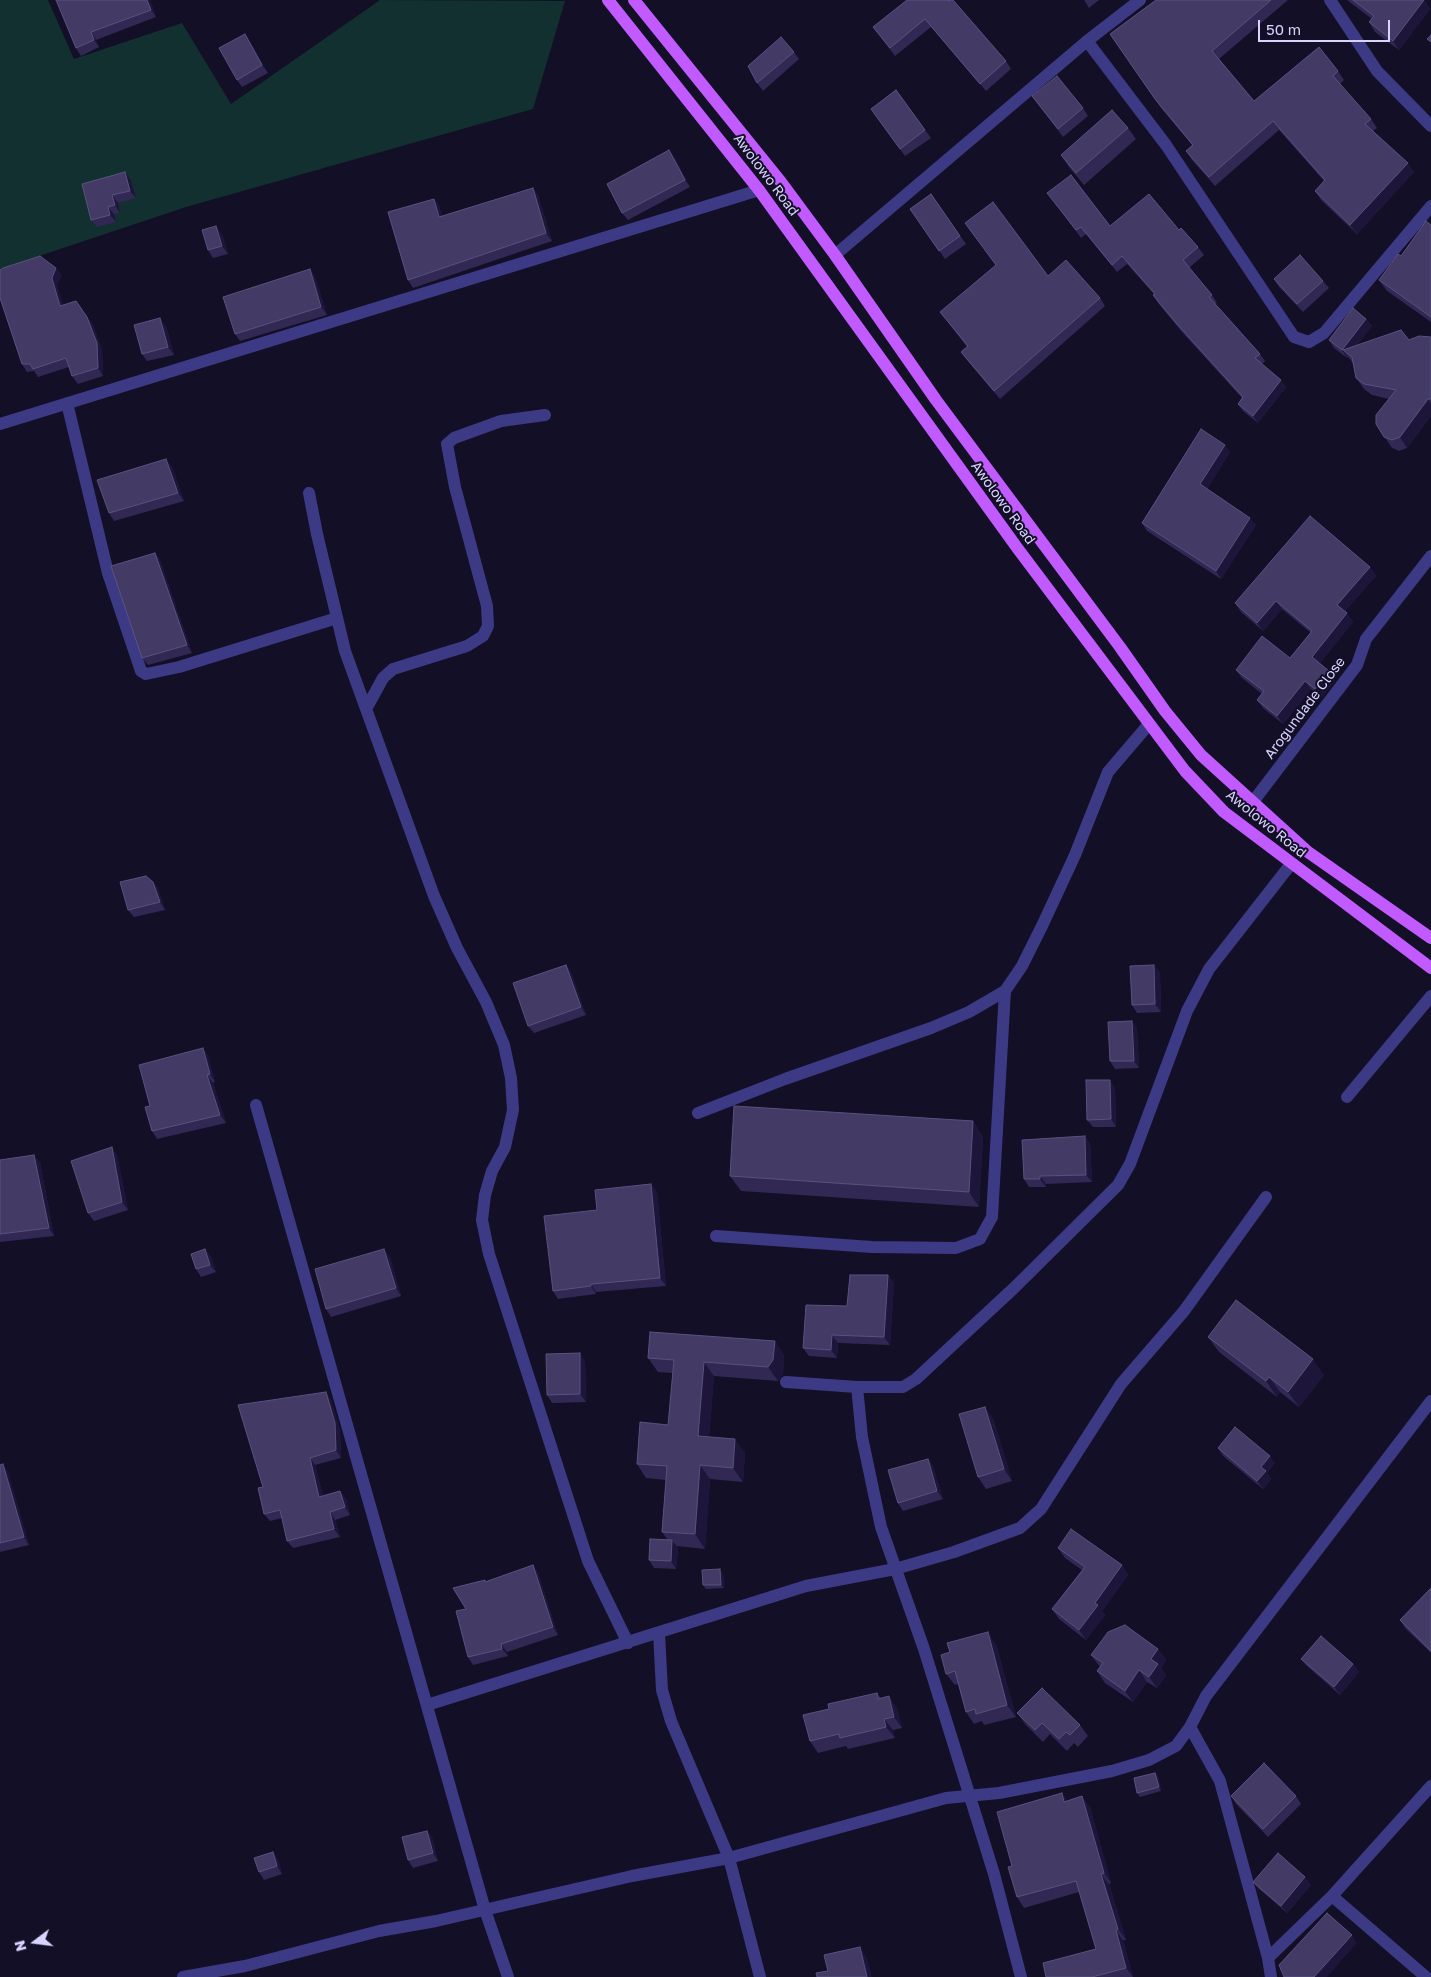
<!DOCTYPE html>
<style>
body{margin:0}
#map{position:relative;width:1431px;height:1977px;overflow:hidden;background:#130f26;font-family:"Golos Text",sans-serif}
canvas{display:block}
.north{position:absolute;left:10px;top:1917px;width:50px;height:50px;-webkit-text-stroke:4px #130f26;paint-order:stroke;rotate:255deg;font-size:14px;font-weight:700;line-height:20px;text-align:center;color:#d9d4ff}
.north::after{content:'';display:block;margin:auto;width:18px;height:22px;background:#d9d4ff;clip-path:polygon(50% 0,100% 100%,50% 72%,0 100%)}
.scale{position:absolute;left:1258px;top:20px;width:132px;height:22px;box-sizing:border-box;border:2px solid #d9d4ff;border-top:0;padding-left:6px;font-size:15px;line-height:18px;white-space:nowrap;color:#d9d4ff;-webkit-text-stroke:4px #130f26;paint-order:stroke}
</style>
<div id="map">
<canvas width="1431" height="1977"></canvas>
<div class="north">N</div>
<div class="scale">50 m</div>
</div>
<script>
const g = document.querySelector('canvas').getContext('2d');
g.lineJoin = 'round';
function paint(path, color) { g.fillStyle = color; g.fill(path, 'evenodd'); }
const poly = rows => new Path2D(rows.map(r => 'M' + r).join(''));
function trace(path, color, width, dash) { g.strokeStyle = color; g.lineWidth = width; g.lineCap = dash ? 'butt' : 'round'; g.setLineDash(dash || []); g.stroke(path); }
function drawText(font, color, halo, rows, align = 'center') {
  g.font = font + ' "Golos Text",sans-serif'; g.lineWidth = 4; g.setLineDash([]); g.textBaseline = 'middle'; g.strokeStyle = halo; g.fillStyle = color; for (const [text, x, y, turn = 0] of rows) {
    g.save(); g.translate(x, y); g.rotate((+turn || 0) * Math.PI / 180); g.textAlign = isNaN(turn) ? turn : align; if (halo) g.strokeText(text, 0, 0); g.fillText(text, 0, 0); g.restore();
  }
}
paint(poly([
 [0,0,48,0,74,59,182,23,231,104,380,0,565,1,533,109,186,207,0,269]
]), '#12302f');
trace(poly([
 [1330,0,1377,71,1431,126],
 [1087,41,1166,145,1294,337,1309,342,1324,333,1431,206],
 [835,255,1087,41,1140,0],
 [67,403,108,573,141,671,146,674,179,667,337,618],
 [0,424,759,190],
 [309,493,317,534,345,651,434,896,457,948,486,1002,504,1045,511,1078,513,1110,505,1147,492,1171,485,1195,482,1220,489,1254,588,1561,628,1643],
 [366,709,383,678,393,669,467,646,483,636,488,626,487,606,455,487,447,444,454,438,501,421,545,415],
 [1252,803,1357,665,1366,639,1431,556],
 [1347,1097,1431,996],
 [256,1105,485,1910,508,1977],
 [698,1113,785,1079,931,1028,969,1012,1005,991,1022,966,1042,926,1075,855,1108,772,1149,724],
 [716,1236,872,1247,956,1248,980,1239,992,1217,1005,991],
 [786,1382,857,1387,903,1387,916,1379,1014,1288,1118,1185,1130,1164,1187,1011,1209,969,1291,864],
 [857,1387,862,1437,881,1527,924,1649,994,1874,1021,1977],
 [659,1633,662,1690,671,1721,729,1858,760,1977],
 [427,1705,806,1586,895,1569,954,1552,1020,1528,1041,1509,1121,1384,1184,1311,1266,1197],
 [1190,1727,1220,1781,1268,1958,1271,1977],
 [1332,1896,1426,1977],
 [1268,1958,1332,1896,1431,1786],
 [183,1977,245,1966,379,1931,436,1921,632,1876,729,1858,946,1798,999,1793,1112,1771,1149,1760,1176,1746,1190,1727,1206,1696,1431,1401]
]), '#3d3a85', 12);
trace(poly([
 [608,0,759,190,1018,549,1185,771,1224,812,1431,968],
 [634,0,781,182,835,255,936,400,1120,647,1165,711,1201,755,1308,852,1431,938]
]), '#c25bff', 12);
paint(poly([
 [56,0,150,0,156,17,96,40,99,47,81,56,76,48],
 [1084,0,1099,0,1089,8],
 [1156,0,1288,0,1219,59,1254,101,1338,71,1344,80,1340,84,1371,119,1377,128,1373,131,1414,172,1357,234,1321,200,1315,191,1324,181,1279,130,1215,186,1192,160,1186,151,1192,145,1161,108,1110,34],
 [1347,0,1424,0,1430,9,1399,50,1375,32,1369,22,1372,19],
 [949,1,1006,61,1011,69,986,91,931,27,895,56,873,27],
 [245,34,250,42,268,73,242,87,237,80],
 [794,52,799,59,763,91,757,83],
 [896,90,931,138,905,156,871,109],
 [1032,96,1083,108,1088,116,1063,137],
 [1128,128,1136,139,1084,185,1069,167,1061,155],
 [675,158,690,187,628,220,622,213],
 [131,180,136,198,118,203,120,213,114,214,116,222,97,227,91,220,82,184],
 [533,188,538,195,552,241,413,288,408,280,434,199,439,206,442,216],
 [931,194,966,244,945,259,910,209],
 [1053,200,1110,226,1179,230,1198,247,1204,255,1189,268,1212,295,1217,303,1215,304,1260,354,1265,361,1262,364,1286,387,1258,423,1243,411,1238,404,1242,398,1182,332,1158,303,1153,295,1154,294,1127,264,1117,272,1086,234,1081,238],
 [1431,225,1431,322,1387,291,1379,280,1401,256],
 [222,234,228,254,213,258,208,250],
 [310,269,315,277,327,315,240,341,235,334],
 [62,275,57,286,63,305,76,301,93,325,102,350,103,376,78,384,72,376,69,367,38,377,34,371,27,372,22,364],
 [1048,276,1100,298,1105,306,1000,399,967,360,961,352,967,347,940,312],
 [1274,279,1323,281,1329,288,1303,312,1279,287],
 [1366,319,1372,326,1357,345,1409,340,1431,337,1431,416,1407,448,1399,451,1392,448,1376,424,1389,399,1372,395,1364,389,1356,378,1353,363,1348,357,1347,358,1334,348,1329,340],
 [166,326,174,355,147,361,142,354],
 [1230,452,1207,489,1256,525,1221,579,1147,531,1142,523],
 [166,459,172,467,184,501,114,521,109,513],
 [155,553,160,560,192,653,148,665,142,658],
 [1370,567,1376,576,1345,611,1353,622,1319,664,1335,680,1321,698,1311,689,1283,724,1263,708,1257,700,1262,694,1242,678,1236,670,1290,658,1311,633,1282,609,1263,631,1241,612,1235,603],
 [153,882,158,889,165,910,134,917,128,910],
 [566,965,571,972,586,1015,534,1033,528,1026],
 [1154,965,1160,973,1161,1012,1137,1013,1132,1005],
 [1132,1021,1137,1029,1139,1068,1115,1069,1110,1061],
 [203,1048,208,1056,215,1082,213,1083,226,1123,157,1139,152,1131,150,1106],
 [1115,1088,1116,1127,1093,1127,1087,1120],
 [973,1121,983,1137,979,1207,741,1191,730,1176],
 [1090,1143,1092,1182,1046,1184,1046,1187,1029,1187,1024,1179],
 [34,1155,40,1163,54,1236,0,1242,0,1160],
 [117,1155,128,1210,94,1221,88,1213],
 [651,1184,657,1192,666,1286,596,1292,596,1294,558,1299,553,1291,597,1210],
 [205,1249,211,1257,216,1272,201,1277,196,1269],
 [390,1257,401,1296,331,1317,326,1309],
 [888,1275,894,1283,890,1345,838,1343,837,1358,809,1356,803,1348,847,1306],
 [1208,1337,1324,1375,1299,1407,1280,1392,1277,1397,1219,1352],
 [775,1341,784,1356,783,1374,778,1381,714,1376,709,1437,745,1453,743,1482,710,1479,705,1549,676,1546,678,1548,676,1569,654,1568,649,1560,668,1540,662,1532,666,1480,646,1478,637,1464,668,1425,673,1373,658,1372,648,1358],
 [585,1361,586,1402,552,1403,547,1395],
 [326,1392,331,1400,340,1431,341,1458,315,1465,323,1496,340,1491,346,1499,350,1515,335,1520,340,1537,293,1548,287,1541,282,1518,270,1521,264,1514,263,1487],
 [993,1418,1012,1481,986,1489,978,1477],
 [1218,1448,1275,1463,1267,1473,1271,1479,1263,1489,1223,1456],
 [928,1459,933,1466,943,1499,903,1511,898,1503],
 [0,1465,8,1472,29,1545,0,1552],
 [1058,1548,1122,1565,1128,1575,1102,1611,1105,1615,1086,1640,1059,1619,1052,1609,1082,1570,1065,1558],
 [533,1565,538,1573,558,1635,507,1652,508,1656,473,1665,468,1657,466,1609,485,1580,486,1582],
 [723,1573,724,1588,706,1589,703,1585],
 [1431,1588,1431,1653,1405,1628,1400,1620],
 [996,1644,1016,1717,984,1725,982,1721,974,1724,966,1712,958,1684,955,1685,946,1674],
 [1158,1649,1166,1660,1161,1668,1166,1675,1157,1688,1147,1682,1133,1702,1105,1683,1097,1671,1100,1667,1091,1655],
 [1301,1659,1353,1664,1359,1672,1340,1695,1307,1666],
 [877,1693,881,1698,897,1708,902,1728,893,1730,895,1738,848,1749,846,1746,818,1753,810,1741,829,1709],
 [1017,1713,1080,1725,1088,1736,1078,1747,1074,1743,1067,1751,1050,1734,1043,1742,1026,1725],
 [1155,1773,1158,1776,1161,1791,1140,1797,1137,1793],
 [1062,1793,1067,1801,1090,1807,1111,1883,1109,1884,1126,1940,1123,1940,1133,1977,1046,1977,1096,1949,1079,1892,1024,1908,1017,1897,1012,1866],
 [1231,1796,1296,1796,1301,1804,1268,1837,1236,1804],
 [427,1831,432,1838,438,1861,413,1868,408,1860],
 [273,1852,278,1860,282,1874,264,1880,259,1872],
 [1253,1882,1311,1885,1287,1913,1259,1889]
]), '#312854');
paint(poly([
 [147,0,150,0,156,17,151,10],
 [1424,0,1430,9,1399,50,1393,41],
 [91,32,96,40,99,47,94,40],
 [245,34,250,42,268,73,262,65],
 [669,150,675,158,690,187,685,180],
 [1408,163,1414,172,1357,234,1350,225],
 [125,172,131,180,136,198,130,191],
 [533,188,538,195,552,241,546,233],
 [112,195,118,203,120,213,115,205],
 [434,199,439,206,445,225,439,217],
 [108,207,114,214,116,222,110,215],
 [216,226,222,234,228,254,222,246],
 [56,268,62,275,57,286,66,314,60,306,52,278],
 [310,269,315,277,327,315,321,307],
 [87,317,93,325,102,350,103,376,98,368],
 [160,318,166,326,174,355,168,347],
 [1366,319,1372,326,1349,355,1343,350,1348,357,1347,358,1342,350],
 [1281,380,1286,387,1258,423,1253,416],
 [1428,399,1431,403,1431,416,1407,448,1400,437],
 [1225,445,1230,452,1205,492,1200,484],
 [166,459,172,467,184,501,178,493],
 [1250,518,1256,525,1221,579,1216,571],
 [155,553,160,560,192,653,187,645],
 [1370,567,1376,576,1343,613,1337,605],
 [1276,601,1282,609,1263,631,1257,623],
 [1347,613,1353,622,1318,666,1312,657],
 [1329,671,1335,680,1321,698,1315,689],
 [1305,681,1311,689,1283,724,1277,716],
 [153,882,158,889,165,910,160,902],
 [566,965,571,972,586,1015,581,1007],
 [1154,965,1160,973,1161,1012,1155,1004],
 [1132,1021,1137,1029,1139,1068,1134,1061],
 [203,1048,208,1056,215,1082,210,1074],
 [207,1075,213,1083,226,1123,220,1115],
 [1110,1080,1115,1088,1116,1127,1111,1119],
 [973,1121,983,1137,979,1207,969,1192],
 [1085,1136,1090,1143,1092,1182,1086,1175],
 [112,1147,117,1155,128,1210,122,1202],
 [34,1155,40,1163,54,1236,49,1228],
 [1040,1176,1046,1184,1046,1187,1040,1179],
 [651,1184,657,1192,666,1286,660,1278],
 [205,1249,211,1257,216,1272,210,1265],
 [384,1249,390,1257,401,1296,396,1288],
 [888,1275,894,1283,890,1345,884,1337],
 [591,1284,596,1292,596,1294,591,1286],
 [832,1335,838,1343,837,1358,831,1350],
 [775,1341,784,1356,783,1374,778,1381,768,1367],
 [580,1353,585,1361,586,1402,580,1394],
 [1313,1359,1324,1375,1299,1407,1288,1392],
 [704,1362,714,1376,708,1450,698,1436],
 [1269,1377,1280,1392,1277,1397,1266,1381],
 [326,1392,331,1400,340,1431,341,1458,336,1450],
 [985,1407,993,1418,1012,1481,1004,1469],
 [735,1439,745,1453,743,1482,733,1468],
 [1270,1456,1275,1463,1267,1473,1271,1479,1263,1489,1257,1481,1261,1467],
 [310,1458,315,1465,325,1504,319,1497],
 [928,1459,933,1466,943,1499,937,1491],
 [3,1464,8,1472,29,1545,24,1537],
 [700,1465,710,1479,705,1549,695,1534],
 [340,1491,346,1499,350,1515,345,1507],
 [330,1512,335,1520,340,1537,334,1529],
 [672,1540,678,1548,676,1569,671,1561],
 [533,1565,538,1573,558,1635,553,1627],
 [1122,1565,1128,1575,1102,1611,1105,1615,1086,1640,1079,1630,1095,1603],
 [720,1569,723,1573,724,1588,721,1585],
 [988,1632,996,1644,1016,1717,1007,1705],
 [501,1644,507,1652,508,1656,502,1649],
 [1158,1649,1166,1660,1161,1668,1166,1675,1157,1688,1149,1677,1151,1659],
 [1353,1664,1359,1672,1340,1695,1334,1687],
 [1139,1670,1147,1682,1133,1702,1125,1691],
 [889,1696,897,1708,902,1728,894,1717],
 [884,1719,893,1730,895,1738,886,1727],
 [1155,1773,1158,1776,1161,1791,1159,1787],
 [1062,1793,1069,1804,1064,1802],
 [1082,1796,1090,1807,1111,1883,1104,1873],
 [427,1831,432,1838,438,1861,433,1853],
 [273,1852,278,1860,282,1874,277,1866],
 [1101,1874,1109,1884,1126,1940,1118,1929],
 [1305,1877,1311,1885,1287,1913,1281,1906],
 [1116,1930,1123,1940,1133,1977,1126,1968],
 [1352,1935,1357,1943,1327,1977,1314,1977],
 [860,1947,867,1958,872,1977,867,1977]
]), '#1d163a');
const building = poly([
 [56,0,147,0,151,10,91,32,94,40,76,48,56,0],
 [907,0,948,0,949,1,950,0,953,0,1006,61,980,84,925,19,890,48,873,27,907,0],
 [1156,0,1271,0,1212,51,1254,101,1319,47,1338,71,1333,76,1371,119,1365,124,1408,163,1350,225,1315,191,1325,180,1273,121,1209,177,1186,151,1193,145,1155,99,1110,34,1156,0],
 [1353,0,1424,0,1393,41,1369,22,1374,16,1353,0],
 [245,34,262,65,237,80,219,48,245,34],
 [1431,35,1431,42,1427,39,1431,35],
 [781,37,794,52,757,83,748,66,781,37],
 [1057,76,1083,108,1058,129,1032,96,1057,76],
 [896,90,925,130,900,149,871,109,896,90],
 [1112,110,1128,128,1076,173,1061,155,1112,110],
 [669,150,685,180,622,213,607,184,669,150],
 [125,172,130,191,112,195,115,205,108,207,110,215,91,220,82,184,125,172],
 [1071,175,1110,226,1149,194,1179,230,1181,228,1198,247,1183,260,1212,295,1209,297,1260,354,1255,358,1281,380,1253,416,1238,404,1243,397,1177,324,1153,295,1155,294,1122,256,1112,265,1081,227,1076,230,1047,193,1071,175],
 [533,188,546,233,408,280,388,212,434,199,439,217,533,188],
 [931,194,960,236,939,251,910,209,931,194],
 [993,202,1048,276,1066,260,1100,298,994,391,961,352,968,346,940,312,996,265,965,223,993,202],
 [1426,221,1431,225,1431,317,1379,280,1398,254,1401,256,1426,221],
 [216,226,222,246,208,250,202,230,216,226],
 [1300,255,1323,281,1297,304,1274,279,1300,255],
 [40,256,56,268,52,278,60,306,76,301,87,317,97,343,98,368,72,376,66,358,33,369,30,364,22,364,0,298,0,270,3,268,40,256],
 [310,269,321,307,235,334,223,297,310,269],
 [1353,308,1366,319,1342,350,1329,340,1353,308],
 [160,318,168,347,142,354,134,325,160,318],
 [1401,330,1409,340,1419,336,1431,337,1431,399,1428,399,1400,437,1392,440,1384,437,1376,424,1376,415,1396,390,1364,384,1356,378,1352,357,1343,350,1401,330],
 [1201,429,1225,445,1200,484,1250,518,1216,571,1142,523,1201,429],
 [166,459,178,493,109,513,97,480,166,459],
 [1310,516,1370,567,1337,605,1347,613,1312,657,1329,671,1315,689,1305,681,1277,716,1257,700,1264,691,1236,670,1262,636,1290,658,1312,631,1276,601,1257,623,1235,603,1310,516],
 [155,553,187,645,142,658,111,566,155,553],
 [146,876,153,882,160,902,128,910,120,882,146,876],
 [566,965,581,1007,528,1026,513,983,566,965],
 [1154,965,1155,1004,1132,1005,1130,966,1154,965],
 [1132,1021,1134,1061,1110,1061,1108,1022,1132,1021],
 [203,1048,210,1074,207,1075,220,1115,152,1131,145,1107,150,1106,139,1065,203,1048],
 [1086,1080,1110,1080,1111,1119,1087,1120,1086,1080],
 [734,1106,973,1121,969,1192,730,1176,734,1106],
 [1085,1136,1086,1175,1040,1176,1040,1179,1024,1179,1022,1140,1085,1136],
 [112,1147,122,1202,88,1213,71,1161,112,1147],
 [34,1155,49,1228,0,1234,0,1160,34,1155],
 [651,1184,660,1278,591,1284,591,1286,553,1291,544,1216,597,1210,595,1190,651,1184],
 [205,1249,210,1265,196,1269,191,1254,205,1249],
 [384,1249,396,1288,326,1309,315,1269,384,1249],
 [850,1275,888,1275,884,1337,832,1335,831,1350,803,1348,806,1305,847,1306,850,1275],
 [1236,1300,1313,1359,1288,1392,1269,1377,1266,1381,1208,1337,1236,1300],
 [650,1332,775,1341,773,1360,768,1367,704,1362,698,1436,735,1439,733,1468,700,1465,695,1534,662,1532,667,1466,637,1464,640,1422,668,1425,674,1360,648,1358,650,1332],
 [580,1353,580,1394,547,1395,546,1354,580,1353],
 [326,1392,335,1423,336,1450,310,1458,319,1497,340,1491,345,1507,330,1512,334,1529,287,1541,280,1510,264,1514,258,1488,263,1487,238,1405,326,1392],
 [985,1407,1004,1469,978,1477,959,1414,985,1407],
 [1235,1427,1270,1456,1261,1467,1266,1471,1257,1481,1218,1448,1235,1427],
 [928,1459,937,1491,898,1503,888,1470,928,1459],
 [3,1464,24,1537,0,1543,0,1465,3,1464],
 [1071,1529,1122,1565,1095,1603,1098,1605,1079,1630,1052,1609,1085,1567,1058,1548,1071,1529],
 [650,1539,672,1540,671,1561,649,1560,650,1539],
 [533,1565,553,1627,501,1644,502,1649,468,1657,456,1611,466,1609,453,1588,485,1580,485,1582,533,1565],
 [720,1569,721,1585,703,1585,702,1570,720,1569],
 [1431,1588,1431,1651,1400,1620,1431,1588],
 [1125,1625,1158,1649,1151,1659,1158,1664,1149,1677,1139,1670,1125,1691,1097,1671,1103,1663,1091,1655,1108,1632,1125,1625],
 [988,1632,1007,1705,976,1714,975,1709,966,1712,955,1671,946,1674,941,1655,950,1652,947,1643,988,1632],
 [1321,1636,1353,1664,1334,1687,1301,1659,1321,1636],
 [1042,1688,1080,1725,1070,1735,1066,1732,1059,1739,1042,1723,1035,1730,1017,1713,1042,1688],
 [877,1693,878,1699,889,1696,894,1717,884,1719,886,1727,840,1738,839,1734,810,1741,803,1715,829,1709,828,1704,877,1693],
 [1264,1763,1296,1796,1263,1829,1231,1796,1264,1763],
 [1155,1773,1159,1787,1137,1793,1134,1778,1155,1773],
 [1062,1793,1064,1802,1082,1796,1104,1873,1101,1874,1118,1929,1116,1930,1126,1968,1092,1977,1046,1977,1043,1963,1096,1949,1076,1881,1017,1897,1008,1867,1012,1866,997,1812,1062,1793],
 [427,1831,433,1853,408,1860,402,1837,427,1831],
 [273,1852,277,1866,259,1872,254,1858,273,1852],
 [1278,1853,1305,1877,1281,1906,1253,1882,1278,1853],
 [1327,1913,1352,1935,1314,1977,1284,1977,1279,1965,1327,1913],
 [860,1947,867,1977,817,1977,816,1973,828,1971,824,1955,860,1947]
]);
paint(building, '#433a66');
trace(building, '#5a527e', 1);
drawText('14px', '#d9d4ff', '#130f26', [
 ["Awolowo Road",766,175,53],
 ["Awolowo Road",1003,503,54],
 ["Arogundade Close",1305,708,-53],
 ["Awolowo Road",1266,824,39]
]);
</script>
